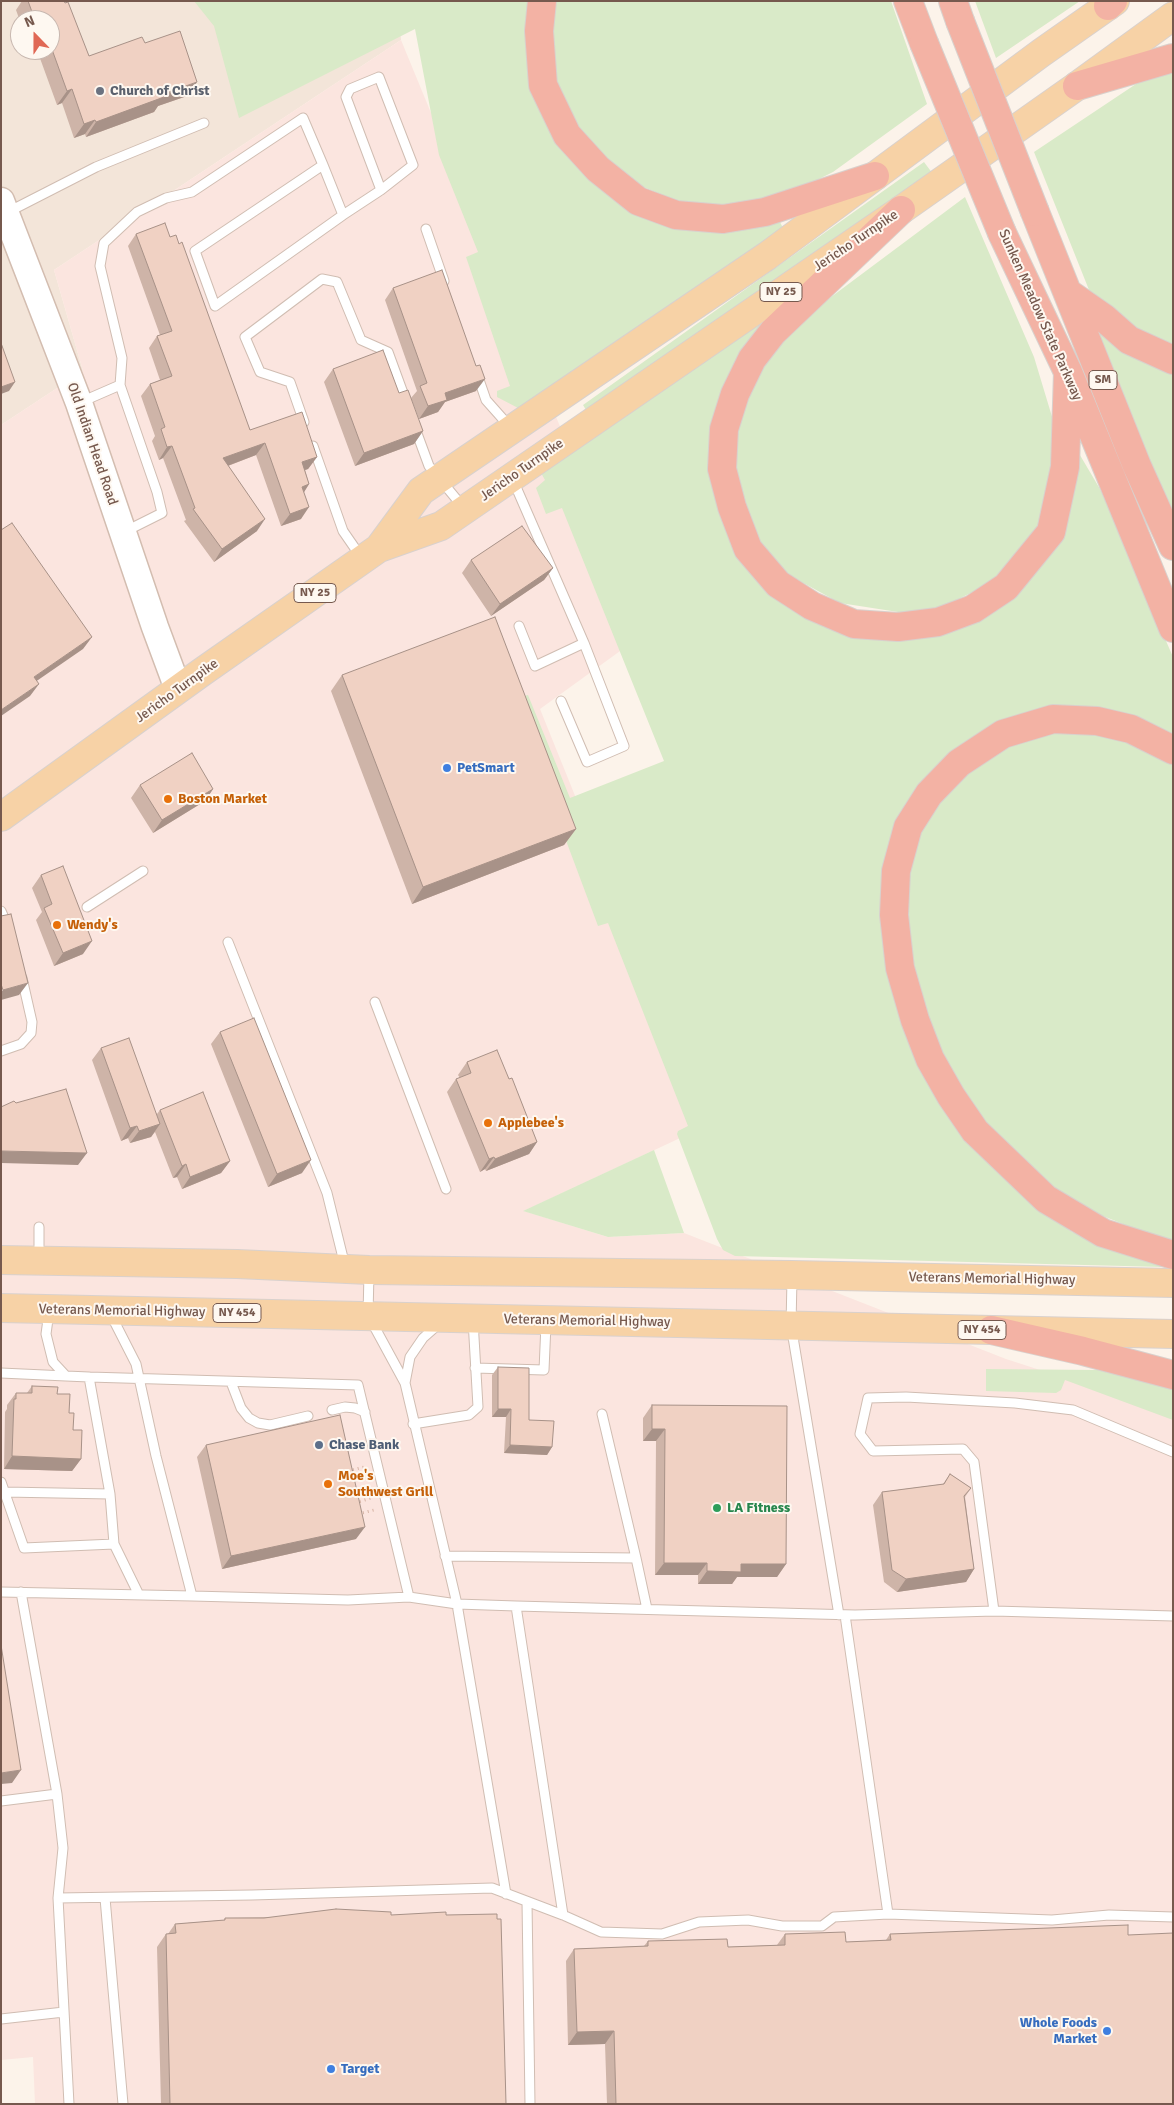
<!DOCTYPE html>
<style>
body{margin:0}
#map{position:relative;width:1174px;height:2105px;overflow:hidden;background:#fcf3ea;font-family:Signika,sans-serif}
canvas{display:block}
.frame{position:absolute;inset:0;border:2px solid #76594e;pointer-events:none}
.north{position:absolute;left:10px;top:10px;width:50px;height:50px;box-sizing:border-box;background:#fef8f1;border:1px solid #c8b8b0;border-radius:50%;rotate:338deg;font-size:14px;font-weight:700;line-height:20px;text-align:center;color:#76594e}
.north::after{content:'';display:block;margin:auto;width:18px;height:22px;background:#e06855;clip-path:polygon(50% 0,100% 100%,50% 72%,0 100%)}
</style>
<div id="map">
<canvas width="1174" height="2105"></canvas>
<div class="frame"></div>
<div class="north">N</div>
</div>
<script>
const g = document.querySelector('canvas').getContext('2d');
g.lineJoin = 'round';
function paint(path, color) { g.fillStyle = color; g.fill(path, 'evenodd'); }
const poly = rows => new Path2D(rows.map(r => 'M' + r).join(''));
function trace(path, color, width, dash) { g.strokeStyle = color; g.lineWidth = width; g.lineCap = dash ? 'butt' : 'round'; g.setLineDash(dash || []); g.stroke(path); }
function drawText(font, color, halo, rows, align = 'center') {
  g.font = font + ' Signika,sans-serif'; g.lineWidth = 4; g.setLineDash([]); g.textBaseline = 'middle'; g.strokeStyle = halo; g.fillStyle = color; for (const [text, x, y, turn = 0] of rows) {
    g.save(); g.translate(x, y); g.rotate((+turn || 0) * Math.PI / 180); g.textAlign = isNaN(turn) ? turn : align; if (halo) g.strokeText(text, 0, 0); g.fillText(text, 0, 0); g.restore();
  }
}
paint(poly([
 [1,1,398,1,401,40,54,270,83,371,1,425],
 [20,20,50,20,50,50,20,50]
]), '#f3e5d9');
paint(poly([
 [401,40,645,633,540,709,708,1125,524,1211,608,1237,684,1233,1006,1359,1173,1413,1173,2104,35,2104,33,2057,1,2060,1,425,83,371,54,270]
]), '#fbe5df');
paint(poly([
 [194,1,530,1,531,74,617,197,779,220,783,228,780,235,520,409,497,397,497,391,510,386,466,257,478,252,439,155,415,29,239,118,214,26],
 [552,1,891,1,927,104,833,172,785,196,738,207,685,204,626,180,583,141,553,81],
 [975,1,1080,1,996,58],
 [1173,68,1173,354,1093,300,1034,152,1136,84],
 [924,162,933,174,586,410,583,405],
 [965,197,1034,357,1053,420,1057,467,1042,527,1001,578,924,616,840,603,776,568,743,516,731,450,739,406,765,356,811,312],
 [1084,312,1125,354,1173,374,1173,524],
 [772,315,728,377,715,426,728,527,838,631,1007,598,1074,445,1100,489,1173,657,1173,739,1130,721,988,729,939,763,903,809,890,849,885,914,974,1146,1018,1192,1072,1232,1163,1267,735,1256,723,1250,717,1239,677,1134,678,1131,688,1126,608,923,598,926,513,699,528,695,570,798,664,761,562,508,546,514,536,488,545,480,540,471],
 [1072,728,1132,737,1173,762,1173,1244,1063,1200,994,1140,950,1075,919,999,905,918,910,851,934,805,972,762,1017,740],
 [654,1150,684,1233,608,1237,523,1211],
 [986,1369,1098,1370,1173,1389,1173,1420,1065,1380,1061,1390,1056,1393,986,1391]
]), '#d9eac8');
const lane = poly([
 [8,212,96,167,204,123],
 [343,215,381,190,413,165,379,77,350,89,346,97,381,190],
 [426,229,444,281],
 [477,374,486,400,510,427],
 [120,385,157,492,162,513,126,531],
 [81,402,120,385,122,358,100,266,104,243,137,212,166,198,192,192,303,118,323,165,343,215,215,306,195,251,323,165],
 [304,422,290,382,260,372,245,337,322,279,337,282,361,340,388,352,407,404],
 [415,428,429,466,463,507],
 [313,446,343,531,361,557],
 [513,480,584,643,535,666,519,626],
 [561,701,587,762,624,746,584,643],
 [87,907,143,871],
 [1,911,8,927],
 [228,942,327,1193,345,1266],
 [375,1002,446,1189],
 [1,1051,21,1044,31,1033,32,1022,22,978],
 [39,1259,39,1227],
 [369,1273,368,1315,405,1383,457,1604,506,1894],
 [792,1279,791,1325,839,1615],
 [475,1368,544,1370,546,1324],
 [1,1373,66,1376],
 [89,1377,358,1385,409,1597],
 [231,1382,241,1408,249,1418,258,1423,270,1425,308,1416],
 [405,1383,410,1357,423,1338,440,1323],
 [332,1410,345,1407,355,1408,365,1412],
 [413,1424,469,1415,478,1407,473,1320],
 [1,1482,24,1548,114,1544,110,1494],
 [5,1492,110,1494,89,1377,66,1376,53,1362,46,1334,49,1312],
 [114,1544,139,1595],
 [445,1556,636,1558,602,1414],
 [636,1558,647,1609],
 [1,1592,192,1596,156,1456,136,1364,111,1315],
 [21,1592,57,1794,63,1848,58,1898,69,2104],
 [192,1596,348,1600,409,1597,457,1604,516,1606,855,1615,994,1611,1173,1616],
 [516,1606,563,1915],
 [994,1611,974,1462,963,1449,873,1451,860,1434,868,1398,906,1397,1015,1403,1073,1410,1173,1452],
 [1,1801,57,1794],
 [58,1898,252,1895,492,1888,563,1915,601,1932,662,1934,699,1922,748,1920,782,1926,822,1926,834,1917,888,1914,845,1615],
 [105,1898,123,2104],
 [527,1902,530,2104],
 [888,1914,1052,1920,1109,1915,1173,1917],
 [1,2019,64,2012]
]);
const secondary = poly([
 [1,201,79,403,155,627,178,689]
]);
const primary = poly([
 [379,548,421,491,767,256,1041,53,1115,1],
 [1,817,202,672,379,548,441,526,901,210,1077,86,1173,16],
 [1,1260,237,1264,369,1270,792,1275,1173,1283],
 [1,1308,1173,1334]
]);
const highway = poly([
 [542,1,539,31,543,85,567,135,598,169,638,201,676,215,723,219,765,212,875,176],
 [908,1,924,43],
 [953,1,960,21],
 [1108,6,1113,1],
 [1077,86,1173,58],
 [901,210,773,332,752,359,735,394,724,429,722,469,732,507,748,549,778,584,812,606,854,624,898,627,938,622,973,609,1006,587,1051,532,1065,467,1068,372],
 [1035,212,1137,466,1173,546],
 [1002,233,1068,372,1173,628],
 [1068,293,1104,318,1129,340,1173,360],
 [1173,750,1131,729,1097,721,1053,719,1003,734,959,763,929,794,908,827,896,871,894,915,900,968,915,1020,930,1059,951,1096,975,1131,1046,1199,1103,1233,1173,1255],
 [991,1330,1083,1351,1173,1375]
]);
trace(lane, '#d0bdb2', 11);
trace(secondary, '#d3bdb0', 29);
trace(primary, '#d9d1cd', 30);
trace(highway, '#d9d1cd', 30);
trace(poly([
 [348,1471,364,1467],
 [355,1503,371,1498],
 [358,1514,374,1510]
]), '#d6b4a5', 3, [1, 4]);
trace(lane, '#fff', 9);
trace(secondary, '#fff', 26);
trace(primary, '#f7d2a6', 28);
trace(highway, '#f3b2a4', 28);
const highwayBridge = poly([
 [960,21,1035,212],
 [924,43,1002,233]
]);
trace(highwayBridge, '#d9d1cd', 30, []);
trace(highwayBridge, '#f3b2a4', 28);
paint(poly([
 [22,1,64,1,89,56,145,43,187,96,158,106,154,112,86,137,85,134,74,138,62,103,57,105,37,50,50,50,50,20,20,20,20,21,16,10],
 [136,234,170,237,250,430,317,457,308,469,305,470,309,484,304,492,301,519,281,526,256,455,228,466,257,531,214,562,184,521,186,520,163,458,159,460,152,441,155,436,141,396,150,384,160,380,149,348,157,336,160,335,128,246],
 [393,288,476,391,445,402,438,412,419,419,411,398,417,391,385,300],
 [333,369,399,393,423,431,414,444,355,466,324,382],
 [471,560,553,568,544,580,491,616,462,573],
 [342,675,576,829,564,845,412,904,331,691],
 [140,785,213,789,205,801,153,833,131,798],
 [41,875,83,954,54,966,36,920,42,912,32,888],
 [220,1032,302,1173,268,1187,211,1044],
 [101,1048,157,1114,160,1110,230,1161,221,1173,182,1189,177,1177,173,1178,155,1132,151,1137,130,1143,128,1138,121,1141,92,1060],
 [467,1062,509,1079,537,1142,529,1154,486,1171,485,1169,480,1172,447,1092,456,1079,460,1078,458,1075],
 [498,1367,529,1420,552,1447,547,1455,504,1453,506,1417,492,1417,492,1375],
 [32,1386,57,1394,69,1413,81,1459,72,1471,4,1469,5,1412,7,1409,7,1405,16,1393,27,1393],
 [652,1405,786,1564,777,1577,737,1577,732,1584,698,1584,698,1575,655,1575,656,1441,643,1441,643,1418],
 [206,1445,356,1539,222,1569,197,1457],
 [950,1474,971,1488,965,1497,974,1569,966,1582,897,1592,884,1582,873,1505,882,1492,943,1484],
 [391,1915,446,1915,506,2104,161,2104,157,1947,166,1934,168,1934,175,1924,224,1920,225,1918],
 [785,1934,846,1942,886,1940,890,1934,1128,1935,1173,2104,607,2104,605,2044,568,2045,566,1961,574,1949,644,1946,648,1941,728,1947,777,1945]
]), '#ceb4a8');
paint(poly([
 [197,82,187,96,158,106,154,112,86,137,96,122,163,94],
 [72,89,62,103,57,105,67,91],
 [95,120,85,134,74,138,84,124],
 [485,379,476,391,445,402,438,412,419,419,428,406,445,393],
 [15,382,9,391,1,394,1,387],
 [423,431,414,444,355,466,364,453],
 [265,443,256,455,214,471,223,458],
 [172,446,163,458,159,460,167,447],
 [317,457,308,469,293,474,302,462],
 [309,484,301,497,302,487],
 [309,507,301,519,281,526,290,514],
 [265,519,257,531,214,562,222,549],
 [553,568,544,580,491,616,500,604],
 [92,637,83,649,25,689,34,677],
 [39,684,30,696,1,716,1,710],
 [213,789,205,801,153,833,162,820],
 [576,829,564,845,412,904,423,887],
 [92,941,83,954,54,966,63,953],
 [28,983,19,995,1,1000,1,992,3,990],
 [160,1124,151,1137,130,1143,139,1131],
 [137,1126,128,1138,121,1141,130,1128],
 [537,1142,529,1154,486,1171,495,1159],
 [1,1151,87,1153,78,1165,1,1163],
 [494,1157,485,1169,480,1172,489,1159],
 [311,1160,302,1173,268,1187,277,1174],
 [230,1161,221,1173,182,1189,190,1177],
 [186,1164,177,1177,173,1178,182,1166],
 [498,1409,511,1409,506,1417,492,1417],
 [652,1429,665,1429,656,1441,643,1441],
 [510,1445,552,1447,547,1455,504,1453],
 [12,1456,81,1459,72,1471,4,1469],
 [365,1527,356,1539,222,1569,231,1556],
 [664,1563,707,1563,698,1575,655,1575],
 [741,1564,786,1564,777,1577,737,1577,732,1584,698,1584,707,1571],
 [974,1569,966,1582,897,1592,906,1579],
 [21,1770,12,1783,1,1784,1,1773],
 [614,2031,605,2044,568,2045,577,2032]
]), '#a89288');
const building = poly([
 [28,1,64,1,65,3,68,2,89,56,142,37,145,43,180,31,197,82,163,94,164,97,96,122,95,120,84,124,72,89,67,91,50,44,50,20,35,20,28,1],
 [165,223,170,237,176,235,179,244,182,242,250,430,302,412,317,457,302,462,309,484,302,487,309,507,290,514,265,443,223,458,265,519,222,549,193,509,195,508,172,446,167,447,161,429,165,427,150,384,172,376,157,336,172,331,136,234,165,223],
 [442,270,476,366,480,365,485,379,445,393,447,400,428,406,420,386,427,383,393,288,442,270],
 [1,343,15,382,1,387,1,343],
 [383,350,399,393,408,390,423,431,364,453,333,369,383,350],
 [12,523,92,637,34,677,39,684,1,710,1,530,12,523],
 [522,526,553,568,500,604,471,560,522,526],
 [495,617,576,829,423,887,342,675,495,617],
 [192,753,213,789,162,820,140,785,192,753],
 [63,866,92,941,63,953,44,908,52,904,41,875,63,866],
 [11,914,28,983,3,990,1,984,1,916,11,914],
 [254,1018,311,1160,277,1174,220,1032,254,1018],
 [129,1038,160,1124,139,1131,137,1126,130,1128,101,1048,129,1038],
 [497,1050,509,1079,512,1078,537,1142,495,1159,494,1157,489,1159,456,1079,471,1073,467,1062,497,1050],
 [66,1089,87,1153,1,1151,1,1107,14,1101,16,1103,66,1089],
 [203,1092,230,1161,190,1177,186,1164,182,1166,160,1110,203,1092],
 [498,1367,529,1368,529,1420,554,1421,552,1447,510,1445,511,1409,498,1409,498,1367],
 [32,1386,58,1387,57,1394,70,1394,69,1413,74,1413,73,1430,82,1430,81,1459,12,1456,14,1399,16,1399,16,1393,32,1393,32,1386],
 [652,1405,787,1406,786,1564,741,1564,741,1572,707,1571,707,1563,664,1563,665,1429,652,1429,652,1405],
 [340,1415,365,1527,231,1556,206,1445,340,1415],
 [950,1474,971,1488,964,1496,974,1569,906,1579,892,1570,882,1492,944,1484,950,1474],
 [1,1645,21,1770,1,1773,1,1645],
 [336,1909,391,1912,391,1915,446,1912,446,1915,497,1914,497,1919,501,1919,506,2104,170,2104,166,1934,176,1933,175,1924,225,1920,225,1918,264,1918,336,1909],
 [1128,1925,1128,1935,1173,1933,1173,2104,616,2104,614,2031,577,2032,574,1949,648,1946,648,1941,727,1939,728,1947,785,1945,785,1934,845,1932,846,1942,891,1940,890,1934,1128,1925]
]);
paint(building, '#f0d1c3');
trace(building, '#a89288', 1);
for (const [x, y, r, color] of [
 [100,91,5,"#6b7280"],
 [447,768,5,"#3f7fe0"],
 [168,799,5,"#e8710a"],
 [57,925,5,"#e8710a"],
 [488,1123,5,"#e8710a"],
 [319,1445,5,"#5c6f8a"],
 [328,1484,5,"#e8710a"],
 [717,1508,5,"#2e9e5b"],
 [1107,2031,5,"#3f7fe0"],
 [331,2069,5,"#3f7fe0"]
]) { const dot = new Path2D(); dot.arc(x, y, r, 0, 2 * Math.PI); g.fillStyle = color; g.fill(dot); trace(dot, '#fef8f1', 2); }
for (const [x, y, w] of [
 [781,292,42],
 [1103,380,28],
 [315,593,42],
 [237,1313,48],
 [982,1330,48]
]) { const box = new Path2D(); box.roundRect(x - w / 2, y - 9.5, w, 19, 4); g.fillStyle = '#fef8f1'; g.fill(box); trace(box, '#76594e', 1); }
drawText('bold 12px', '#76594e', null, [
 ["NY 25",781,292],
 ["SM",1103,380],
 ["NY 25",315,593],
 ["NY 454",237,1313],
 ["NY 454",982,1330]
]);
drawText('bold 14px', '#5b616d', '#fef8f1', [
 ["Church of Christ",110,91]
], 'left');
drawText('14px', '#76594e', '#fef8f1', [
 ["Jericho Turnpike",856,241,-34],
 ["Sunken Meadow State Parkway",1040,315,66],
 ["Old Indian Head Road",92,444,71],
 ["Jericho Turnpike",522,470,-35],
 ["Jericho Turnpike",177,691,-36],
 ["Veterans Memorial Highway",992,1279,1],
 ["Veterans Memorial Highway",122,1311,1],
 ["Veterans Memorial Highway",587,1321,1]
]);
drawText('bold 14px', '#366cbe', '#fef8f1', [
 ["PetSmart",457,768],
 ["Whole Foods",1097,2023,"right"],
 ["Market",1097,2039,"right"],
 ["Target",341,2069]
], 'left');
drawText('bold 14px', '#c56008', '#fef8f1', [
 ["Boston Market",178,799],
 ["Wendy's",67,925],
 ["Applebee's",498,1123],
 ["Moe's",338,1476],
 ["Southwest Grill",338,1492]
], 'left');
drawText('bold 14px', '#4e5e75', '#fef8f1', [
 ["Chase Bank",329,1445]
], 'left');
drawText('bold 14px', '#27864d', '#fef8f1', [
 ["LA Fitness",727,1508]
], 'left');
</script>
